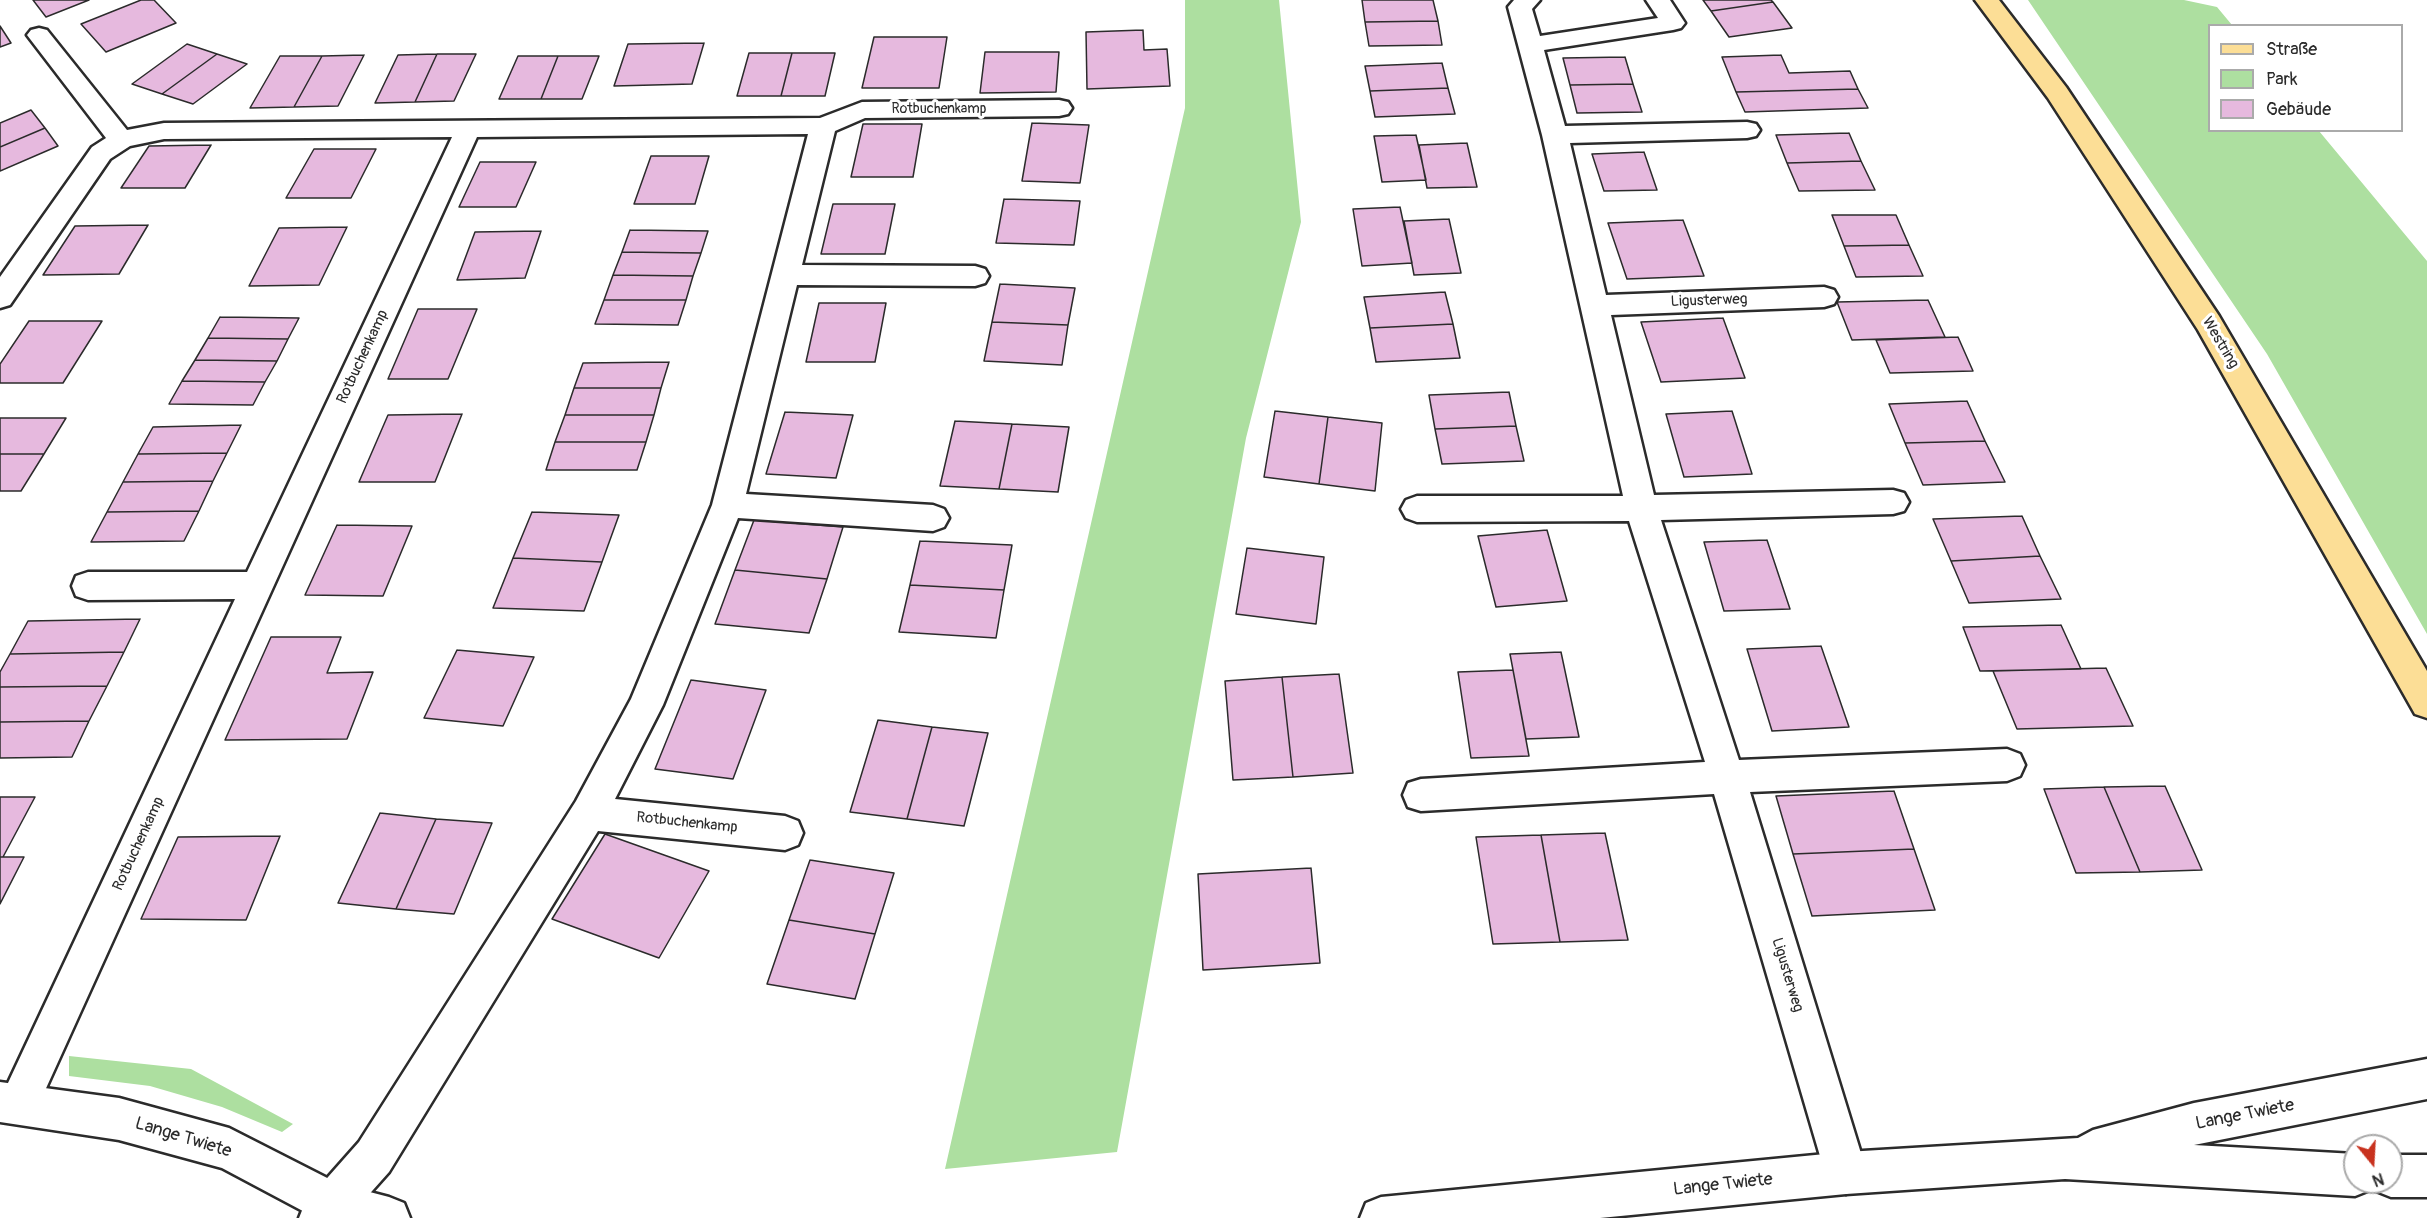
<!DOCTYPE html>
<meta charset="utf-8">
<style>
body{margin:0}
#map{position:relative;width:2427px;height:1218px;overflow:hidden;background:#fff;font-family:Pangolin,sans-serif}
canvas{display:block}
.legend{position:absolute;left:2208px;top:24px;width:195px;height:108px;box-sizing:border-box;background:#fff;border:2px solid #aaa;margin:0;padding:8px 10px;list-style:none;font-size:18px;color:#2b2b2b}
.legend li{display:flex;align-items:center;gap:12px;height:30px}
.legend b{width:30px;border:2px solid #aaa}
.north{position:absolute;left:2343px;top:1134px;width:60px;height:60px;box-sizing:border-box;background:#fff;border:2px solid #aaa;border-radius:50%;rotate:162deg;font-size:16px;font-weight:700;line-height:24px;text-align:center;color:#2b2b2b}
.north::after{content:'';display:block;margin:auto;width:21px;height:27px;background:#c8321e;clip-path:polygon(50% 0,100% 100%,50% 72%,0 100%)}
</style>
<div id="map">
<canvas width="2427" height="1218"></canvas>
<ul class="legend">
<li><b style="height:8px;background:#fcde96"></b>Straße</li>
<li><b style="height:16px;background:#addfa0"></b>Park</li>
<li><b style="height:16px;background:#e6b9de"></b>Gebäude</li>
</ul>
<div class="north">N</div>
</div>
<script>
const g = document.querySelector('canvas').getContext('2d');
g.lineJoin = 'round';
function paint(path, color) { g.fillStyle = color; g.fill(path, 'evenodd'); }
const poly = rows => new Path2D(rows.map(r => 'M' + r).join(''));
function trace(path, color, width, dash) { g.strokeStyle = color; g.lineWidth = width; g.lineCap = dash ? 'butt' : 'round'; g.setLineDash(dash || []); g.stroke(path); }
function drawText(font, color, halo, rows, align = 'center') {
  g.font = font + ' Pangolin,sans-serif'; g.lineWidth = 6; g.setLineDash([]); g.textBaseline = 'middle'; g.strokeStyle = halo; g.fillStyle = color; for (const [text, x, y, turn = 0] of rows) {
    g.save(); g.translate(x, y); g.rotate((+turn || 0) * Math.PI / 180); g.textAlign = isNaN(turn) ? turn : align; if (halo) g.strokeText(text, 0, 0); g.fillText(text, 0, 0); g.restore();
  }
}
paint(poly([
 [1185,0,1279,0,1301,222,1246,438,1117,1152,945,1169,1185,108],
 [2028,0,2184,0,2217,7,2232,25,2210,26,2210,130,2319,131,2427,261,2427,634,2267,354],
 [69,1056,191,1069,293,1124,282,1132,222,1107,150,1086,69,1076]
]), '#addfa0');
const building = poly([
 [33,0,89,0,46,17,33,0],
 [141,0,154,0,176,23,106,52,81,24,141,0],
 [1362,0,1433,0,1438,21,1365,22,1362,0],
 [1703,0,1771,0,1773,2,1711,11,1703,0],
 [1773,2,1792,28,1729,37,1711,11,1773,2],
 [1438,21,1442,45,1369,46,1365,22,1438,21],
 [0,26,11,43,0,47,0,26],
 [1143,30,1144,50,1167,49,1170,86,1087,89,1086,32,1143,30],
 [874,37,947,37,939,88,862,88,874,37],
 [704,43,692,84,614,86,628,44,704,43],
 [187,44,217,54,162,94,132,84,187,44],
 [985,52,1059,52,1056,92,980,93,985,52],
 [749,53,792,53,781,96,737,96,749,53],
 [792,53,835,53,825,96,781,96,792,53],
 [217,54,247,64,193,104,162,94,217,54],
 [437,54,476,54,454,101,415,102,437,54],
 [437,54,415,102,375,103,398,55,437,54],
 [364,55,338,106,294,107,322,56,364,55],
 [1781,55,1789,73,1850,71,1858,89,1736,92,1722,57,1781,55],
 [280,56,322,56,294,107,250,108,280,56],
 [518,56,558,56,541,99,499,99,518,56],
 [558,56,599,56,582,99,541,99,558,56],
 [1625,57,1633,84,1570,85,1563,58,1625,57],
 [1442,63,1448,88,1370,91,1365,66,1442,63],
 [1633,84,1642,112,1577,113,1570,85,1633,84],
 [1448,88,1455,114,1375,117,1370,91,1448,88],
 [1858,89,1868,108,1745,112,1736,92,1858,89],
 [31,110,45,128,0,147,0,123,31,110],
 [1032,123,1089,125,1080,183,1022,181,1032,123],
 [863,124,922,124,913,177,851,177,863,124],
 [45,128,58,146,0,171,0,147,45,128],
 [1849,133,1861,161,1787,163,1776,135,1849,133],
 [1416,135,1426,180,1382,182,1374,136,1416,135],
 [1467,143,1477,187,1427,188,1419,145,1467,143],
 [211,145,185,188,121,188,149,146,211,145],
 [314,149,376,149,351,198,286,198,314,149],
 [1644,152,1657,190,1604,191,1592,154,1644,152],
 [651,156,709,156,695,204,634,204,651,156],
 [1861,161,1875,190,1799,191,1787,163,1861,161],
 [480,162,536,162,516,207,459,207,480,162],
 [1004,199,1080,201,1074,245,996,243,1004,199],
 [833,204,895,204,885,254,821,254,833,204],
 [1400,207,1412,263,1362,266,1353,209,1400,207],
 [1832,215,1896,215,1909,245,1844,246,1832,215],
 [1449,219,1461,273,1414,275,1404,221,1449,219],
 [1683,220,1704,276,1627,279,1608,223,1683,220],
 [148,225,119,274,43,275,75,226,148,225],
 [347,227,319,285,249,286,279,228,347,227],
 [630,230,708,231,701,253,622,252,630,230],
 [541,231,525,278,457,280,475,232,541,231],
 [1909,245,1923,276,1856,277,1844,246,1909,245],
 [622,252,701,253,693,276,613,275,622,252],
 [613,275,693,276,686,300,604,300,613,275],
 [1000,284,1075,288,1068,325,992,322,1000,284],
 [1445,292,1453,324,1370,328,1364,297,1445,292],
 [604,300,686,300,678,325,595,324,604,300],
 [1928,300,1945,337,1852,340,1837,302,1928,300],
 [819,303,886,303,875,362,806,362,819,303],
 [418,309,477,309,448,379,388,379,418,309],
 [220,317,299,318,288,339,208,338,220,317],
 [1723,318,1745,378,1661,382,1641,322,1723,318],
 [29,321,102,321,63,383,0,383,0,364,29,321],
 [992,322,1068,325,1062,365,984,361,992,322],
 [1453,324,1460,358,1376,362,1370,328,1453,324],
 [1958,337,1973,371,1890,373,1876,340,1958,337],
 [208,338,288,339,277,361,195,360,208,338],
 [195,360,277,361,265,382,182,381,195,360],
 [669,362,661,388,574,388,583,363,669,362],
 [182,381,265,382,253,405,169,404,182,381],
 [574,388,661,388,654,415,565,415,574,388],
 [1509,392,1516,426,1435,429,1429,395,1509,392],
 [1967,401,1985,441,1905,443,1889,404,1967,401],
 [1275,411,1328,417,1319,484,1264,477,1275,411],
 [1732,411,1752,474,1684,477,1666,414,1732,411],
 [785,412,853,415,836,478,766,474,785,412],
 [462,414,435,482,359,482,388,415,462,414],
 [565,415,654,415,646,442,555,442,565,415],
 [1328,417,1382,423,1375,491,1319,484,1328,417],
 [0,418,66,418,44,454,0,454,0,418],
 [955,421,1012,424,999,489,940,486,955,421],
 [1012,424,1069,427,1058,492,999,489,1012,424],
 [241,425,227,453,138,454,153,427,241,425],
 [1516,426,1524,461,1442,464,1435,429,1516,426],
 [1985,441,2005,482,1923,485,1905,443,1985,441],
 [555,442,646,442,637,470,546,470,555,442],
 [227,453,213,481,123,482,138,454,227,453],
 [0,454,44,454,21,491,0,491,0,454],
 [213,481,199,511,107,512,123,482,213,481],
 [199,511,184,541,91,542,107,512,199,511],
 [532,512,619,515,602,562,513,558,532,512],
 [2022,516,2040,556,1951,561,1933,519,2022,516],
 [754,520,843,527,827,579,735,570,754,520],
 [337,525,412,526,383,596,305,595,337,525],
 [1547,530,1567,601,1496,607,1478,536,1547,530],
 [1767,540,1790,609,1724,611,1704,542,1767,540],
 [920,541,1012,545,1004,590,910,585,920,541],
 [1247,548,1324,557,1316,624,1236,614,1247,548],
 [2040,556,2061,599,1969,603,1951,561,2040,556],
 [513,558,602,562,584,611,493,608,513,558],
 [735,570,827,579,809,633,715,624,735,570],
 [910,585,1004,590,996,638,899,632,910,585],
 [140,619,124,652,10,654,28,621,140,619],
 [2061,625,2081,669,1980,671,1963,627,2061,625],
 [271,637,341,637,327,673,373,672,347,739,225,740,271,637],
 [1821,646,1849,727,1772,731,1747,649,1821,646],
 [457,650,534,657,503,726,424,718,457,650],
 [124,652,107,686,0,687,0,672,10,654,124,652],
 [1561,652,1579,737,1526,739,1510,654,1561,652],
 [2106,668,2133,726,2017,729,1993,671,2106,668],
 [1513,670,1529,756,1471,758,1458,672,1513,670],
 [1339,674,1353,773,1293,777,1282,677,1339,674],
 [1282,677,1293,777,1233,780,1225,681,1282,677],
 [691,680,766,690,733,779,655,769,691,680],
 [107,686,89,721,0,722,0,687,107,686],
 [878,720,932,727,907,819,850,812,878,720],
 [89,721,72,757,0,758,0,722,89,721],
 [932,727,988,733,964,826,907,819,932,727],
 [2165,786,2202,870,2140,872,2104,787,2165,786],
 [2104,787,2140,872,2076,873,2044,789,2104,787],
 [1894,791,1914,849,1793,854,1776,796,1894,791],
 [0,797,35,797,3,857,0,857,0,797],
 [380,813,436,819,396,909,338,903,380,813],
 [436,819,492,823,454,914,396,909,436,819],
 [1605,833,1628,940,1560,942,1541,835,1605,833],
 [605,834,709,871,659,958,552,919,605,834],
 [1541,835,1560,942,1493,944,1476,837,1541,835],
 [280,836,246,920,141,919,178,837,280,836],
 [1914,849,1935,910,1812,916,1793,854,1914,849],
 [0,857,24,857,0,904,0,857],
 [810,860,894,873,875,934,789,920,810,860],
 [1311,868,1320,963,1203,970,1198,874,1311,868],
 [789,920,875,934,855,999,767,984,789,920]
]);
paint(building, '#e6b9de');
trace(building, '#2b2b2b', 1.5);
const minor = poly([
 [1514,0,1540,0,1532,9,1540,36,1658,18,1646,0,1670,0,1685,23,1681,28,1673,30,1544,50,1565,126,1747,122,1756,124,1760,130,1756,136,1747,138,1570,143,1606,295,1824,287,1834,290,1838,297,1834,304,1824,307,1611,315,1654,495,1893,490,1904,493,1909,502,1904,511,1893,514,1661,520,1739,760,2007,749,2020,754,2025,765,2020,776,2007,781,1750,792,1867,1173,1861,1188,1846,1194,1831,1188,1825,1173,1714,794,1421,811,1408,807,1403,795,1408,783,1421,779,1705,762,1629,521,1417,522,1406,518,1401,509,1406,500,1417,496,1623,496,1542,135,1508,7,1514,0],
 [39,28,47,30,127,130,164,123,820,118,862,102,1059,100,1068,102,1072,108,1068,114,1059,116,865,118,835,131,802,265,975,266,985,269,989,276,985,283,975,286,797,285,746,494,933,505,944,509,949,518,944,527,933,531,738,518,663,705,615,799,785,816,798,821,803,833,798,845,785,850,598,831,389,1172,348,1218,299,1218,305,1203,359,1142,576,801,631,699,712,505,808,134,477,137,33,1117,19,1123,5,1117,0,1100,235,599,88,600,76,596,72,586,76,576,88,572,247,572,452,137,164,139,130,146,110,159,10,305,0,308,0,277,92,147,106,138,27,35,31,30,39,28]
]);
const tertiary = poly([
 [2427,1059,2427,1099,2194,1145,2355,1154,2355,1182,2391,1182,2391,1155,2427,1155,2427,1197,2391,1197,2376,1191,2373,1183,2370,1190,2355,1196,2065,1179,1846,1194,1600,1218,1360,1218,1366,1203,1381,1197,1846,1152,2078,1138,2093,1130,2194,1103,2427,1059],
 [0,1082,119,1098,229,1128,339,1184,389,1197,404,1203,410,1218,316,1218,222,1168,119,1140,0,1122,0,1082]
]);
const primary = poly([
 [1975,0,1999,0,2066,87,2219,316,2427,671,2427,718,2415,714,2198,330,2048,98,1975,0]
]);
trace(minor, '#2b2b2b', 5);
trace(tertiary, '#2b2b2b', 5);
trace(primary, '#2b2b2b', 5);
paint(minor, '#fff');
paint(tertiary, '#fff');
paint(primary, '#fcde96');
drawText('14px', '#2b2b2b', '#fff', [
 ["Rotbuchenkamp",939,109]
]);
drawText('15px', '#2b2b2b', '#fff', [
 ["Ligusterweg",1709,301,-2],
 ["Westring",2220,343,59],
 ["Rotbuchenkamp",363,357,-65],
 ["Rotbuchenkamp",687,823,6],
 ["Rotbuchenkamp",139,844,-65],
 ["Ligusterweg",1787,975,73]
]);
drawText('18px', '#2b2b2b', '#fff', [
 ["Lange Twiete",2245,1115,-11],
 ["Lange Twiete",183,1138,17],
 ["Lange Twiete",1723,1185,-6]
]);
</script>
